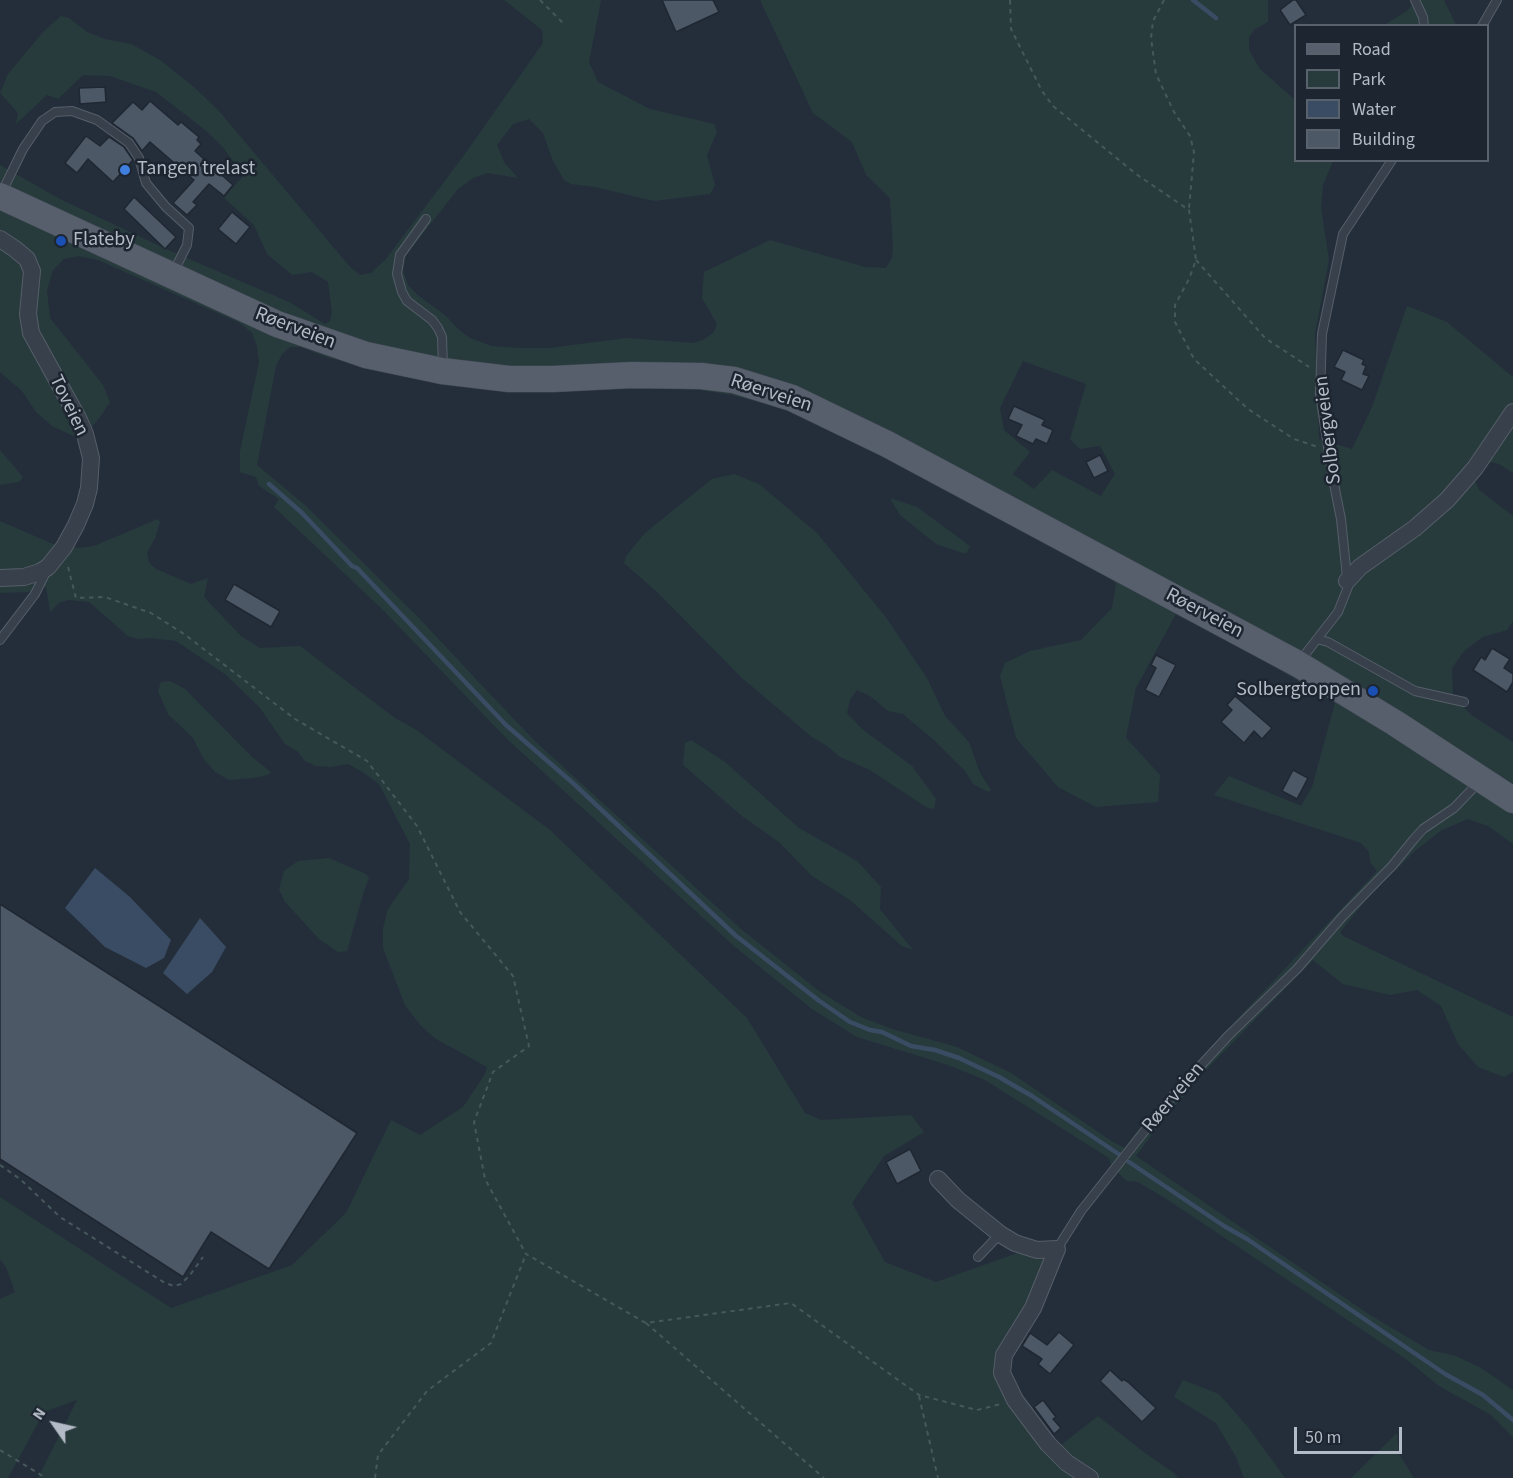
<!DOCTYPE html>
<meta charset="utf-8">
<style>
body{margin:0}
#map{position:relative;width:1513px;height:1478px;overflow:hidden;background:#242e3b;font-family:"Source Sans 3",sans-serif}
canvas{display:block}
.legend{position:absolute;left:1294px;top:24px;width:195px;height:138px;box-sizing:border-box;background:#1d2530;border:2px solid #59616c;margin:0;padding:8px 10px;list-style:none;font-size:18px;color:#b3bbc7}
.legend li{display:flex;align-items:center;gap:12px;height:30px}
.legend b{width:30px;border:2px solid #59616c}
.north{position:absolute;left:24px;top:1394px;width:60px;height:60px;-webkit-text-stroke:4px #1d2530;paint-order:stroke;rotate:304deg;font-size:16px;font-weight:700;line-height:24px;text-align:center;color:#b3bbc7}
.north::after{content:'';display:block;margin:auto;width:21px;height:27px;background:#b3bbc7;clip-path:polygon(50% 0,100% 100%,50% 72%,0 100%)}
.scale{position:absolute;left:1294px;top:1427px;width:108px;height:27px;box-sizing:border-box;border:3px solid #b3bbc7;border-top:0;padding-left:8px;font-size:18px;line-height:21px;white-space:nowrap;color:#b3bbc7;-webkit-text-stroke:4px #1d2530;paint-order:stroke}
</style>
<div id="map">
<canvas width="1513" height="1478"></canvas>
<ul class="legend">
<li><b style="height:8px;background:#565f6b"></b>Road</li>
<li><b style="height:16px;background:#273b3d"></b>Park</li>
<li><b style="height:16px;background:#3a4c63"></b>Water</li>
<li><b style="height:16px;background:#4c5866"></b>Building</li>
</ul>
<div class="north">N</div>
<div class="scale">50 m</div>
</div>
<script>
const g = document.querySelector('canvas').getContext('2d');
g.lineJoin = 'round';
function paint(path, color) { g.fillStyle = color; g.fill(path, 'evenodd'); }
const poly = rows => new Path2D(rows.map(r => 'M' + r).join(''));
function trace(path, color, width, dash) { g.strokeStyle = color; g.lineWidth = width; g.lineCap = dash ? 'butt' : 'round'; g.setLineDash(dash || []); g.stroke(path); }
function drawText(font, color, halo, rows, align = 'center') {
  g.font = font + ' "Source Sans 3",sans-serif'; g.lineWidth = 5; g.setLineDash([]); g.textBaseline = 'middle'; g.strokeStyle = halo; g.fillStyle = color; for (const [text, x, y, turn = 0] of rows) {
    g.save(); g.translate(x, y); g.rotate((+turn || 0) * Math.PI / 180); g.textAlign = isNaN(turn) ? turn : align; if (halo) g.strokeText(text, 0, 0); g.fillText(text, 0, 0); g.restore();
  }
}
paint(poly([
 [504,0,601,0,589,62,598,82,650,109,714,124,717,132,707,155,715,185,710,194,654,201,595,187,571,184,564,180,553,161,543,133,529,119,513,124,497,145,504,162,518,178,488,173,473,178,458,189,406,255,403,271,408,285,419,296,446,316,458,329,470,338,492,346,520,348,549,348,627,338,693,343,703,340,714,332,717,324,702,298,704,272,770,240,865,267,886,268,892,258,893,247,890,198,866,175,852,142,813,113,760,0,1268,0,1268,22,1255,29,1249,37,1249,50,1260,69,1295,100,1296,160,1333,161,1323,185,1321,207,1329,260,1315,334,1319,439,1352,449,1372,407,1407,306,1447,322,1513,377,1513,473,1501,465,1493,462,1486,464,1475,480,1479,490,1513,516,1513,621,1507,630,1483,637,1464,651,1452,668,1453,698,1473,716,1513,742,1513,844,1488,826,1468,819,1442,830,1416,850,1371,894,1340,932,1343,936,1513,1017,1513,1072,1504,1077,1478,1067,1458,1044,1441,1006,1417,990,1390,995,1343,984,1313,960,1205,1071,1160,1124,1136,1156,1370,1315,1429,1350,1456,1356,1481,1368,1513,1390,1513,1437,1491,1415,1439,1386,1406,1359,1165,1198,1138,1182,1127,1181,1112,1167,1109,1158,985,1080,948,1065,857,1037,812,1009,734,946,508,740,381,608,274,507,279,499,259,486,256,477,240,472,240,451,259,362,257,346,252,333,240,323,98,260,79,256,64,259,53,270,47,291,50,318,103,385,110,402,100,417,91,428,73,436,52,426,36,412,22,391,0,372,0,165,60,199,166,249,289,302,325,324,330,321,332,312,328,282,312,272,292,275,267,254,254,225,224,198,243,176,235,164,222,146,204,129,156,92,110,76,83,75,58,99,47,95,16,124,18,113,0,93,8,74,43,32,61,16,69,18,87,32,105,39,131,44,160,60,195,88,219,111,350,267,360,275,371,273,386,259,462,158,543,43,542,30],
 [290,347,301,347,326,357,404,377,468,387,534,392,640,387,700,390,732,395,767,404,806,417,857,441,1108,576,1116,584,1112,608,1081,640,1030,651,1005,663,1000,676,1016,738,1058,787,1096,807,1158,802,1160,775,1126,738,1136,688,1177,612,1236,644,1335,703,1312,787,1301,806,1229,776,1214,795,1361,843,1369,852,1370,862,1377,871,1194,1065,1134,1135,1125,1148,1113,1142,1011,1073,957,1047,892,1029,861,1017,819,991,741,929,537,743,489,693,419,618,305,505,257,465,276,366,282,354],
 [1023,361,1086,384,1070,439,1080,449,1100,446,1115,474,1101,496,1052,470,1034,489,1013,474,1030,452,1004,430,1000,408],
 [1416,0,1444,0,1456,25,1386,24,1407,11],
 [0,450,23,477,19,482,0,485],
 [734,474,759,484,817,533,885,616,927,678,945,716,969,742,980,773,991,790,988,792,973,784,965,771,936,742,903,714,888,711,870,696,857,690,850,700,847,713,862,729,912,766,936,799,934,809,926,807,870,770,840,757,827,746,812,737,743,679,657,592,624,563,626,556,645,533,712,479],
 [890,498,917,507,970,546,966,554,936,544,900,515],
 [158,519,160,522,155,538,147,553,149,562,156,569,191,584,208,578,204,597,241,636,260,648,300,646,395,718,415,729,550,830,747,1018,805,1113,821,1120,911,1115,924,1132,884,1156,852,1203,885,1262,936,1282,1026,1250,1048,1260,1000,1362,1056,1449,1098,1416,1145,1453,1174,1473,1178,1478,38,1478,77,1400,44,1412,8,1478,0,1478,0,1299,15,1292,6,1267,0,1260,0,1197,171,1308,292,1265,346,1213,391,1120,420,1135,463,1107,485,1074,487,1067,436,1039,421,1026,405,1005,383,948,383,929,388,909,409,879,410,844,379,784,361,771,348,764,331,767,316,766,305,761,298,752,285,744,260,708,225,674,176,641,150,638,138,639,128,636,89,602,69,600,60,602,50,612,46,587,28,592,0,593,0,521,53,544,80,548,94,546],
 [170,681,185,689,252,757,271,772,268,775,253,778,229,780,215,772,203,758,193,738,168,714,158,691,161,682],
 [691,740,725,762,799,828,857,861,881,887,880,909,913,950,902,946,850,900,812,876,780,843,742,816,683,765,685,743],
 [329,858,366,874,369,878,364,891,347,951,338,952,319,939,285,902,279,889,284,871,298,861],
 [1183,1380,1219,1394,1248,1427,1285,1478,1244,1478,1236,1457,1216,1423,1174,1397],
 [1397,1433,1399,1454,1414,1478,1351,1478]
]), '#273b3d');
paint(poly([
 [95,868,130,897,171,940,164,958,146,968,105,947,65,908],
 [200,918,226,947,212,972,187,994,163,973]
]), '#3a4c63');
trace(poly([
 [1193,0,1216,18],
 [269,484,302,513,352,566,357,568,506,725,574,784,735,935,818,1000,850,1022,870,1030,882,1032,911,1046,935,1050,959,1058,999,1077,1032,1096,1120,1155],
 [1129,1162,1224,1226,1247,1239,1445,1374,1483,1395,1513,1420]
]), '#3a4c63', 4.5);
const building = poly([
 [662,0,713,0,719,12,676,32,662,0],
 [1293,0,1296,0,1306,15,1290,25,1280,10,1293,0],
 [105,87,106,102,80,104,79,88,105,87],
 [150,101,178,125,181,122,199,137,197,140,201,144,195,151,233,185,224,196,209,184,193,202,197,205,187,215,173,203,194,180,150,142,142,151,133,138,112,123,133,102,142,110,150,101],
 [86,136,100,146,109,137,124,147,133,160,113,182,88,159,77,173,65,163,86,136],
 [134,197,176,237,165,249,124,209,134,197],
 [232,212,250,227,236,244,218,229,232,212],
 [1343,350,1364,360,1362,364,1366,366,1363,374,1369,376,1362,390,1341,380,1345,372,1334,367,1343,350],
 [1014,406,1045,420,1042,425,1053,430,1047,444,1036,439,1033,444,1016,436,1022,425,1008,419,1014,406],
 [1100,455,1108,471,1094,478,1086,462,1100,455],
 [234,584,280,611,271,627,225,600,234,584],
 [1492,648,1510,659,1504,668,1513,674,1513,682,1507,692,1473,670,1481,657,1485,660,1492,648],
 [1156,655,1176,665,1159,697,1145,690,1156,668,1151,665,1156,655],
 [1235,696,1272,728,1262,739,1254,731,1244,743,1221,722,1232,710,1227,705,1235,696],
 [1293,770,1308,778,1297,799,1282,791,1293,770],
 [0,904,357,1133,269,1269,211,1232,183,1277,0,1159,0,904],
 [910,1149,921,1171,897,1184,886,1162,910,1149],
 [1059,1332,1074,1345,1050,1374,1038,1364,1042,1359,1022,1346,1030,1333,1047,1345,1059,1332],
 [1110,1370,1122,1381,1123,1379,1128,1382,1156,1408,1142,1422,1100,1381,1110,1370],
 [1043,1400,1056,1417,1053,1419,1061,1428,1054,1434,1034,1407,1043,1400]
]);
paint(building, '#4c5866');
trace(building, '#1f2732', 1.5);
const service = poly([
 [1415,0,1423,17,1424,26],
 [1482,26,1497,0],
 [1,194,23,149,42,121,55,112,72,111,97,120,129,143,139,158,146,183,166,207,189,228,187,245,178,263],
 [426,219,400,255,397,274,402,292,407,301,432,320,438,328,442,337,443,367],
 [1317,639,1328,642,1415,691,1464,702],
 [0,640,35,594,47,570],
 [1300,661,1338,612,1348,587,1341,519,1332,474,1320,394,1322,334,1343,234,1392,160],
 [1057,1249,1081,1211,1170,1099,1228,1036,1297,969,1343,916,1392,866,1414,839,1423,829,1454,808,1479,782],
 [978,1257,1000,1234]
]);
const minor = poly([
 [0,239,15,249,27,259,32,271,28,314,31,333,78,418,85,434,91,458,89,488,85,504,76,525,64,547,48,567,40,572,24,577,0,578],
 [1347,581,1360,567,1415,528,1447,500,1475,468,1513,412],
 [938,1179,958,1200,1000,1234,1015,1243,1037,1250,1057,1249,1033,1308,1004,1355,1002,1373,1015,1400,1048,1444,1067,1463,1090,1478]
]);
const primary = poly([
 [0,196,277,324,366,355,442,371,509,379,553,379,632,375,701,376,734,380,792,398,887,444,1298,664,1395,723,1513,800]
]);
trace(service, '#565e69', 10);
trace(minor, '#565e69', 18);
trace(primary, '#414954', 27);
trace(poly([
 [540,0,564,24],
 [1010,0,1011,29,1042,91,1053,106,1136,174,1189,210,1196,260,1189,279,1175,305,1175,322,1194,359,1248,409,1294,439,1318,447],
 [1164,0,1153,21,1151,38,1156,74,1174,112,1190,136,1194,152,1189,209],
 [1196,260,1265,338,1309,367],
 [68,567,76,598,105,597,151,613,184,634,295,719,367,761,417,826,460,912,513,976,529,1046,493,1072,474,1122,485,1179,526,1254,646,1323,791,1303,919,1395,977,1410,1001,1404],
 [0,1165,20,1179,60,1217,165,1283,174,1286,181,1284,190,1275,203,1257],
 [646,1323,824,1478],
 [919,1396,938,1478],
 [0,1450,46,1478],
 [375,1478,378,1455,427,1391,491,1343,526,1254]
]), '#46585b', 2, [4.5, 4.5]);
trace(service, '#38404b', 8);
trace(minor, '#38404b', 16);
trace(primary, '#565f6b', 26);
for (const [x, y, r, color] of [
 [125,170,6,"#3f7fe0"],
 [61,241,6,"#1a4fb4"],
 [1373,691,6,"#1a4fb4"]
]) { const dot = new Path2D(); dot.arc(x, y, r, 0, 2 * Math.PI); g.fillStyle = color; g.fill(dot); trace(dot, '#1d2530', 2); }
drawText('20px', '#b3bbc7', '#1d2530', [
 ["Tangen trelast",137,170],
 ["Flateby",73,241],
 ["Solbergtoppen",1361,691,"right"]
], 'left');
drawText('20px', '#b3bbc7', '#1d2530', [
 ["Røerveien",295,329,21],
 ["Røerveien",771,394,18],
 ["Toveien",68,406,64],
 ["Solbergveien",1329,430,-97],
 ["Røerveien",1204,614,28],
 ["Røerveien",1174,1098,-50]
]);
</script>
